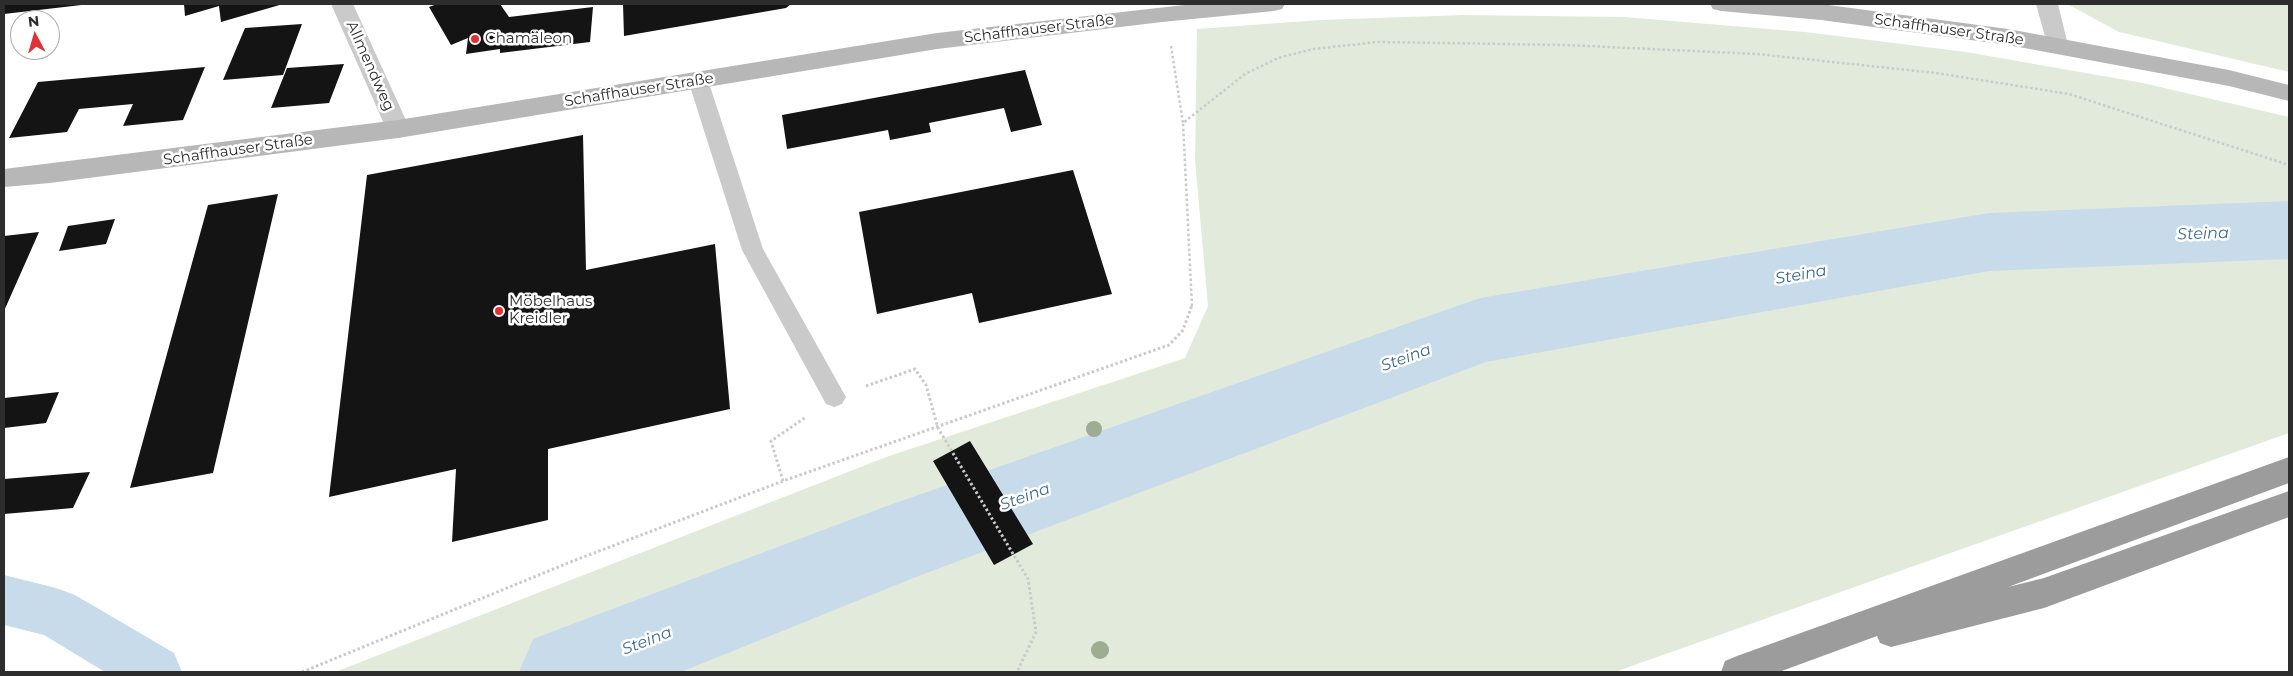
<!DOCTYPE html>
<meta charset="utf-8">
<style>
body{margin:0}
#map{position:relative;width:2293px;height:676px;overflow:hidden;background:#fff;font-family:Montserrat,sans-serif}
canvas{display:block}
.frame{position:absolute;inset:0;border:5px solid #2d2d2d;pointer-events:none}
.north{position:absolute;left:10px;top:10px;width:50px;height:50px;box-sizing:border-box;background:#fff;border:1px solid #ababab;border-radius:50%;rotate:354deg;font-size:14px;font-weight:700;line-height:20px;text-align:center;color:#2d2d2d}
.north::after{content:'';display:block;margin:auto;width:18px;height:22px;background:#e23135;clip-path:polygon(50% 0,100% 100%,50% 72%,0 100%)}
</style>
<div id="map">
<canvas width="2293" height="676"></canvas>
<div class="frame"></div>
<div class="north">N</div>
</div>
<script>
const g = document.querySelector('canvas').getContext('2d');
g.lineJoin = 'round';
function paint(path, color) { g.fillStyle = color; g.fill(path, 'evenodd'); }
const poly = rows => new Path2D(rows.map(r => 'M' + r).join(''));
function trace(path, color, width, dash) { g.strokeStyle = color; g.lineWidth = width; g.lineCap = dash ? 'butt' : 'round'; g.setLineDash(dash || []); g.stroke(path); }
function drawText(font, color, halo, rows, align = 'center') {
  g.font = font + ' Montserrat,sans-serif'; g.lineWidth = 5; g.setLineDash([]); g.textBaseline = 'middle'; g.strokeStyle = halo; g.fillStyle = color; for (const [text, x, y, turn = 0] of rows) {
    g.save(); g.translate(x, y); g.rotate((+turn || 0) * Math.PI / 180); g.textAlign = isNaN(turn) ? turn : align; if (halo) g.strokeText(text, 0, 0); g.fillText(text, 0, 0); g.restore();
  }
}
paint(poly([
 [2067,4,2289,4,2289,72,2119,32],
 [1464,15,1624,17,1805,32,1966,52,2143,83,2289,117,2289,433,1615,672,335,672,889,456,1185,358,1208,306,1195,160,1197,29,1320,20]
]), '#e2ebdb');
paint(poly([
 [4,575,56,588,75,595,174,653,182,672,105,672,44,635,4,625,4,575]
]), '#c7dbea');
paint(poly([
 [2289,201,2289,259,1989,271,1486,362,916,577,681,672,519,672,533,639,567,626,887,506,1480,298,1989,213,2289,201]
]), '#c7dbea');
paint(poly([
 [4,4,90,4,4,14],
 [184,4,283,4,221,22,219,6,185,16],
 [437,4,500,4,509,17,593,7,590,42,500,53,500,49,466,54,468,38,451,45,429,7],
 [623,4,791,4,786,8,624,36],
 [302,24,283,75,223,80,245,28],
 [344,64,329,103,271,108,287,68],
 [205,67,183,120,123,126,133,104,79,109,67,132,9,138,38,82],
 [1025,70,1042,125,1011,132,1004,108,929,123,931,132,890,140,888,130,787,149,782,115],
 [583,135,586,270,715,244,730,409,548,449,548,520,452,542,456,469,329,497,367,175],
 [1073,170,1112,294,979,323,972,293,877,314,859,212],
 [278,194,213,473,130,488,208,205],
 [115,219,106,244,59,251,68,226],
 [39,232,4,311,4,236],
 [59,392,46,423,4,428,4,398],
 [970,441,1033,544,994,565,933,461],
 [90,472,73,508,4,514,4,479]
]), '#141414');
trace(poly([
 [1171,46,1183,123],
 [1192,306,1183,123,1245,74,1278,58,1313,49,1378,42,1566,45,1757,54,1936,73,2069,94,2289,165]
]), '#cacaca', 2.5, [2.5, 2.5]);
trace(poly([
 [866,386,915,369,926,385,938,428,1028,579,1036,632,1017,672],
 [783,481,771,441,806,417],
 [302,672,573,561,783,481,1169,345,1183,330,1192,305]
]), '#cacaca', 3, [2.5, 2.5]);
paint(poly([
 [698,73,705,75,708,80,763,249,842,390,846,397,842,404,834,407,826,404,742,250,688,80,691,75,698,73]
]), '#cacaca');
paint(poly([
 [331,4,353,4,410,129,407,135,398,138,389,135,331,4],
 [2036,4,2058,4,2068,45,2065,51,2057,53,2049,51,2036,4]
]), '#cacaca');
paint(poly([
 [1193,4,1285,4,1282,9,1274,11,1162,22,937,49,398,138,50,183,4,187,4,169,398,120,937,33,1193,4],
 [1710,4,1821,4,2008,29,2229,70,2289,85,2289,101,2229,86,2008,45,1821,20,1721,11,1713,9,1710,4]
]), '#b7b7b7');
paint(poly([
 [2289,457,2289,483,2008,587,2044,578,2289,491,2289,517,2044,608,1891,647,1880,643,1877,636,1779,672,1721,672,1725,661,1737,656,2289,457]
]), '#9c9c9c');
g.fillStyle = '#9eac93';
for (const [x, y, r] of [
 [1094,429,8],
 [1100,650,9]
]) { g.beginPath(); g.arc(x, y, r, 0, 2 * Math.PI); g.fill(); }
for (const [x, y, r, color] of [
 [475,39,5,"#e23135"],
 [499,311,5,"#e23135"]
]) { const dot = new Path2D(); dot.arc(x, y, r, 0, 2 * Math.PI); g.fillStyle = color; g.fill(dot); trace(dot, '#fff', 2); }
drawText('15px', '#2d2d2d', '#fff', [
 ["Schaffhauser Straße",1039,29,-7],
 ["Schaffhauser Straße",1949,30,8],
 ["Allmendweg",370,66,66],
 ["Schaffhauser Straße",639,90,-9],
 ["Schaffhauser Straße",238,150,-8]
]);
drawText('15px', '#2d2d2d', '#fff', [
 ["Chamäleon",485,39],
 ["Möbelhaus",509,302],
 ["Kreidler",509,319]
], 'left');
drawText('italic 16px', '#3d6a8e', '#fff', [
 ["Steina",2203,234,-2],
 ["Steina",1801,275,-10],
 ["Steina",1406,358,-20],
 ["Steina",1025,497,-20],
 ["Steina",647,641,-21]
]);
</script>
